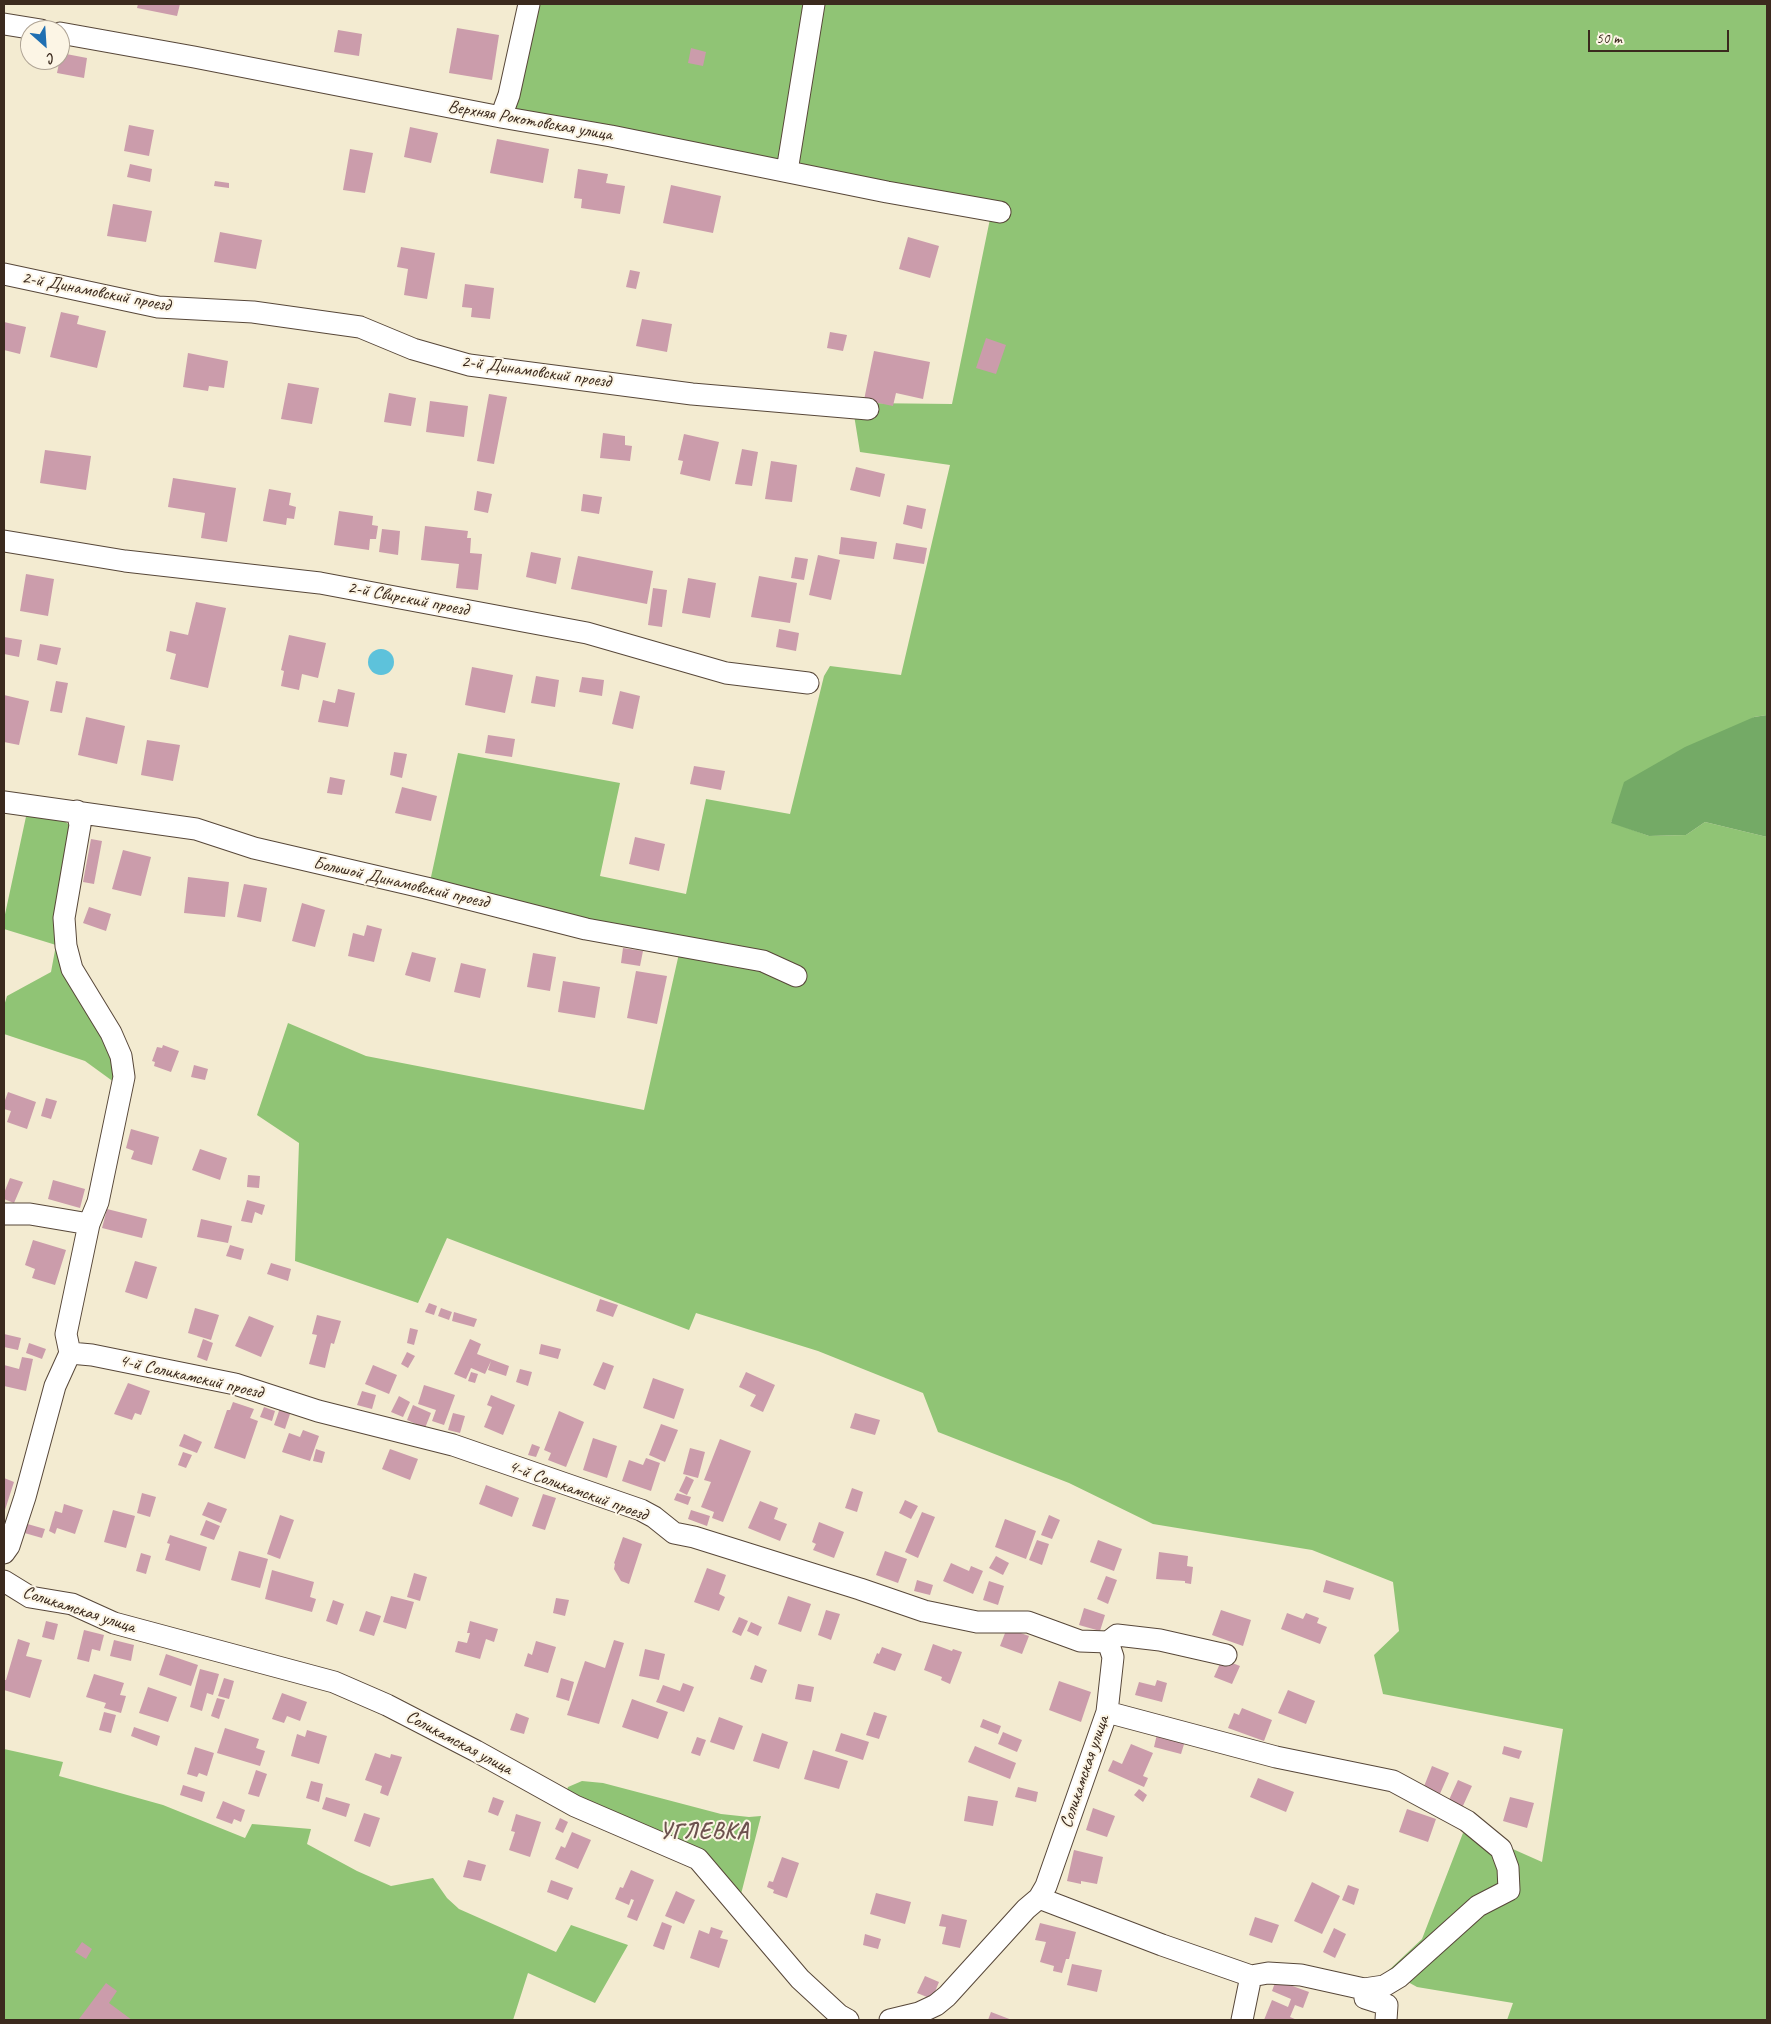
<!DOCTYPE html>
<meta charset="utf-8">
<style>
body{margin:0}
#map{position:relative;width:1771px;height:2024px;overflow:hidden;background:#f3ebd1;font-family:Caveat,sans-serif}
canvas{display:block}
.frame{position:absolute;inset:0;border:5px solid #3b2a1e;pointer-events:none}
.north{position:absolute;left:20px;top:20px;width:50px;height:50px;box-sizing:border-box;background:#fcf5e5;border:1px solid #afa495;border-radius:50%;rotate:154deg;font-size:14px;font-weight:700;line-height:20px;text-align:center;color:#3b2a1e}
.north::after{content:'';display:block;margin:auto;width:18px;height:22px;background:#1f6fb2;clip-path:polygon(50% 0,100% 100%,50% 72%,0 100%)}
.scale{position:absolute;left:1588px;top:30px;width:141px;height:22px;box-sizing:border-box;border:2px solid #3b2a1e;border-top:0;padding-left:6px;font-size:15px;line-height:18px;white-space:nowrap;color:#3b2a1e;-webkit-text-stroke:4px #fcf5e5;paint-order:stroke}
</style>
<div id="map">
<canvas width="1771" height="2024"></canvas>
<div class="frame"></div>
<div class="north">С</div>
<div class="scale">50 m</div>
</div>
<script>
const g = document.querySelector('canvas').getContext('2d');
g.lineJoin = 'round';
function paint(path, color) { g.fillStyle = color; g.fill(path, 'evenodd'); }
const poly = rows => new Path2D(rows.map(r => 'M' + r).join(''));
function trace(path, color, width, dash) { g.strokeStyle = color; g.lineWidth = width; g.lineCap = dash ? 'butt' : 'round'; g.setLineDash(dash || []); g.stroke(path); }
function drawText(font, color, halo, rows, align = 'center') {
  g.font = font + ' Caveat,sans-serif'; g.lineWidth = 4; g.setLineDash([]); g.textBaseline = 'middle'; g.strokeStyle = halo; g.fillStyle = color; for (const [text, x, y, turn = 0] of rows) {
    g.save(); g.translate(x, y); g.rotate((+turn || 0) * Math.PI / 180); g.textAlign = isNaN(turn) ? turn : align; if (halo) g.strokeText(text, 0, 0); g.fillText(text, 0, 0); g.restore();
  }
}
paint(poly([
 [522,4,1767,4,1767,715,1754,717,1611,822,1649,836,1686,835,1705,822,1767,837,1767,2020,1507,2020,1513,2003,1417,1987,1388,1971,1422,1939,1463,1833,1497,1842,1542,1862,1563,1729,1383,1694,1374,1655,1399,1631,1393,1582,1312,1550,1153,1524,1069,1483,938,1432,923,1393,818,1351,696,1313,689,1330,447,1238,418,1303,295,1261,299,1143,257,1115,288,1023,366,1056,644,1110,680,949,424,896,431,877,458,753,620,783,600,876,686,894,706,799,790,814,824,676,830,666,901,675,950,465,860,452,854,415,864,403,952,404,990,219,500,120],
 [27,812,57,817,67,823,73,830,61,918,107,1035,118,1085,85,1061,4,1034,4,1006,7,996,51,972,56,945,4,929,4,919],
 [4,1749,63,1762,59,1776,163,1805,245,1838,252,1824,311,1829,307,1844,357,1871,391,1886,433,1878,447,1898,459,1909,556,1952,571,1925,628,1945,595,2003,528,1973,513,2020,4,2020],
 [582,1781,603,1783,721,1814,749,1817,761,1816,740,1898,701,1855,565,1795,568,1787]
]), '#90c475');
paint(poly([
 [1767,715,1767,837,1705,822,1686,835,1649,836,1611,823,1624,782,1685,747,1754,717]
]), '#74aa66');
paint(poly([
 '368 662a13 13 0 1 1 26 0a13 13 0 1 1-26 0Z'
]), '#5dc2db');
paint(poly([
 [138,4,180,4,177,16,137,8],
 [457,28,499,35,492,80,449,73],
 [338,30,362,34,359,56,334,52],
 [691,48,706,52,703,66,688,63],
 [61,53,87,58,84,78,57,73],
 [129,125,154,130,149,156,124,151],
 [410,127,438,133,431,163,404,157],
 [497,139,549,149,543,183,490,173],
 [350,149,373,153,365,193,343,190],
 [130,164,152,169,150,182,127,177],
 [578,169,608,174,606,183,625,186,620,214,581,208,582,199,574,198],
 [215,181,229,183,229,188,214,186],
 [671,185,721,196,713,233,663,223],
 [113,204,152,211,146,242,107,236],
 [220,232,262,240,256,269,214,262],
 [908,237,939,246,930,278,899,269],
 [401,247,435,253,427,299,404,295,408,269,397,267],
 [630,270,640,272,636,289,626,287],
 [465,284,494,288,490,319,471,317,472,308,462,307],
 [61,312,79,316,77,324,106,331,97,368,50,357],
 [642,319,672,324,667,352,636,346],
 [4,322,26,327,20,354,4,350],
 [830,332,847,335,843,351,827,348],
 [986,338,1006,345,996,374,976,368],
 [874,351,930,362,923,399,896,393,893,406,864,400],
 [188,353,228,361,224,388,209,386,208,391,183,387],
 [288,383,319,388,312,424,281,419],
 [389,393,416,398,411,426,384,422],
 [489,394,507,397,494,464,477,461],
 [430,401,468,406,464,437,426,432],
 [603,433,625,436,625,445,632,446,630,461,600,458],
 [684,434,719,442,710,481,680,474,683,461,678,460],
 [742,449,758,452,752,486,735,484],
 [45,450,91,456,86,490,40,483],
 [771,461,797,465,792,502,765,499],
 [856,467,885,474,880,497,850,490],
 [173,478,236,488,227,542,201,538,205,513,168,507],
 [269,489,291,493,289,505,296,507,294,519,287,518,286,525,263,521],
 [477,491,492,494,488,513,474,510],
 [583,494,602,497,599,514,581,511],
 [907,505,926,509,922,529,903,524],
 [339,511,373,516,372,525,378,526,376,539,370,539,369,550,334,545],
 [425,526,468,531,467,538,471,538,470,553,482,554,478,590,456,588,459,564,421,560],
 [382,529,400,531,398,555,379,552],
 [841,537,877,542,874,559,839,554],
 [896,543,927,548,924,564,893,559],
 [531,552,561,558,556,584,526,577],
 [818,555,840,560,831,600,809,595],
 [578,556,653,571,647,604,571,589],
 [795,557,808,559,804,580,791,578],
 [26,574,54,579,48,616,20,611],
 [759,576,797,583,790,623,751,617],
 [688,578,716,583,710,618,682,613],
 [653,588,667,590,662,627,648,625],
 [196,602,226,608,208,688,170,679,176,654,166,651,170,631,188,635],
 [779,629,799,633,796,651,776,647],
 [289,635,326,643,318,678,302,674,299,690,281,686,284,671,281,670],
 [4,637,22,640,19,657,4,654],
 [40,644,61,648,57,665,37,660],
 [472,667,513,675,505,713,465,705],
 [536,676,559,680,555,707,531,703],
 [582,677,604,680,602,696,579,692],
 [56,681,68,683,62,713,50,711],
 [338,689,355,693,348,727,318,722,323,700,335,703],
 [620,691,640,696,633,729,612,724],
 [4,695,29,701,19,745,4,742],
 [86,717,125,726,117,764,78,755],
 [488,735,515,739,512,757,485,753],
 [147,740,180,745,173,781,141,775],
 [394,752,407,754,402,778,390,775],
 [694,766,725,771,721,790,690,784],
 [330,777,345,780,342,795,327,793],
 [402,787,437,796,431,821,395,813],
 [635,837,665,844,659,871,629,864],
 [91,839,102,841,94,884,83,882],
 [123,850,151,857,141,896,112,889],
 [188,877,229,882,225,917,184,913],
 [244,884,267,888,261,922,237,917],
 [302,903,325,910,315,947,292,941],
 [89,907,111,914,106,931,83,923],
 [367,925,382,929,374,962,348,956,353,933,364,936],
 [623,948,643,951,640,966,621,963],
 [412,952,436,958,430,982,405,975],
 [533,953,556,957,550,991,527,987],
 [461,963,486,969,480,998,454,992],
 [636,971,667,976,657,1024,627,1018],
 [563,981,600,987,595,1018,558,1012],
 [163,1045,179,1051,171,1072,154,1066,155,1062,152,1061,157,1047,162,1048],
 [194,1065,208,1069,205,1080,191,1077],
 [8,1092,36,1102,27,1129,7,1122,11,1111,4,1109,4,1103],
 [46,1098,57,1101,51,1119,41,1116],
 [131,1129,159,1137,152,1165,131,1159,134,1151,126,1148],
 [200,1149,227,1158,220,1180,192,1170],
 [248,1175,260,1176,259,1188,247,1187],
 [10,1178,23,1182,14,1203,4,1199,4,1193],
 [53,1180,85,1189,80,1208,48,1199],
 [247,1200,265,1205,262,1215,255,1212,252,1223,241,1221],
 [107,1209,147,1219,142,1238,102,1228],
 [201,1219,232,1226,228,1243,197,1237],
 [33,1240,66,1250,55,1285,32,1278,35,1269,25,1265],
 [230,1245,244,1249,241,1260,226,1256],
 [135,1261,157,1267,147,1299,125,1292],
 [271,1263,291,1269,288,1281,267,1274],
 [600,1299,618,1305,613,1317,596,1311],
 [429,1303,437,1306,434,1315,425,1312],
 [195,1308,219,1315,211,1340,188,1333],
 [441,1308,452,1312,449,1320,438,1316],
 [454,1312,477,1319,474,1327,452,1321],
 [317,1315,341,1321,334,1344,331,1343,325,1368,309,1364,317,1335,312,1334],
 [249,1316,274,1326,261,1357,235,1346],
 [410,1328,418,1330,414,1345,407,1343],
 [4,1334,21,1338,18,1350,4,1347],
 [203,1339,213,1343,207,1361,197,1357],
 [470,1339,481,1344,477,1354,509,1366,506,1376,488,1370,491,1361,485,1374,471,1368,466,1379,454,1374],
 [29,1343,46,1349,42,1359,26,1353],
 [541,1344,561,1349,558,1359,539,1354],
 [407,1352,415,1356,408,1368,401,1364],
 [22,1357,33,1359,26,1391,4,1386,4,1365,19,1369],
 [603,1362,614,1366,605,1390,593,1385],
 [373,1365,397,1375,389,1394,365,1384],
 [520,1369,532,1372,528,1386,516,1382],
 [471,1372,478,1374,475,1383,468,1381],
 [746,1372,775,1385,763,1412,750,1406,756,1395,739,1387],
 [653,1378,684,1389,674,1419,643,1408],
 [128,1383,150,1391,141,1415,135,1413,132,1420,114,1414],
 [424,1385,455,1395,444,1425,432,1421,436,1410,418,1404],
 [362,1391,376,1395,372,1409,357,1405],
 [491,1395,515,1405,503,1435,484,1427,492,1407,487,1405],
 [399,1396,410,1402,403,1417,391,1412],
 [233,1402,254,1409,250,1418,258,1421,245,1459,214,1448,227,1410,230,1410],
 [413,1405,431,1413,425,1428,407,1420],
 [264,1407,275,1411,272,1421,260,1417],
 [280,1408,291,1411,285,1429,274,1425],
 [559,1411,584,1422,566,1467,548,1460,551,1453,544,1450],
 [453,1413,465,1416,460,1433,448,1430],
 [855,1413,880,1420,875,1435,850,1428],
 [661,1424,678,1430,665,1462,649,1455],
 [303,1430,319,1436,310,1461,282,1452,289,1433,300,1437],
 [184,1434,202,1442,197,1453,179,1446],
 [593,1438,617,1446,607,1478,583,1470],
 [720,1439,751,1451,723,1522,712,1518,714,1512,701,1507,711,1482,704,1480],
 [532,1444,540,1447,536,1457,528,1455],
 [690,1448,705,1452,698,1478,683,1474],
 [316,1449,325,1452,322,1463,313,1461],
 [390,1449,418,1459,410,1480,382,1469],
 [183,1452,192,1455,186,1468,178,1465],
 [646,1458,660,1463,651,1491,622,1481,629,1460,643,1465],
 [686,1476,694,1480,687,1495,679,1491],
 [4,1478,14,1482,4,1513],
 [486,1485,519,1498,512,1517,479,1504],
 [852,1488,863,1492,857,1512,845,1508],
 [142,1493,156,1497,150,1517,137,1513],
 [677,1493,691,1497,688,1505,674,1500],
 [543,1494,556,1498,545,1530,532,1526],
 [905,1500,918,1506,911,1519,899,1513],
 [760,1501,778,1508,774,1519,787,1524,780,1541,748,1528],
 [208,1502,227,1509,221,1523,202,1515],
 [64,1504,83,1510,75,1534,57,1528,55,1534,49,1531,55,1511,62,1513],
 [113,1510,135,1516,126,1548,104,1542],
 [691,1510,710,1516,707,1526,688,1519],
 [922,1512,935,1517,918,1558,905,1552],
 [280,1515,294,1520,280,1559,267,1554],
 [1049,1515,1060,1520,1052,1539,1041,1535],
 [1005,1519,1036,1531,1026,1559,995,1547],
 [206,1520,220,1526,214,1540,200,1535],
 [819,1522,844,1532,834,1558,813,1550,816,1544,812,1542],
 [24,1523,45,1529,42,1538,21,1532],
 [170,1535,207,1547,200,1571,165,1560,170,1544,167,1543],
 [623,1537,642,1544,629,1584,621,1581,614,1569,615,1564,614,1563],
 [1037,1540,1049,1544,1042,1565,1029,1560],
 [1098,1540,1122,1549,1114,1571,1090,1562],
 [239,1551,268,1559,260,1588,231,1580],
 [885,1551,907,1559,898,1583,876,1575],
 [1159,1552,1188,1556,1187,1566,1193,1567,1191,1584,1185,1583,1185,1581,1156,1579],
 [141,1553,151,1556,146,1574,136,1571],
 [996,1556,1009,1563,1003,1575,989,1568],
 [951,1563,969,1571,971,1566,983,1571,973,1594,943,1581],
 [707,1568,726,1575,719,1594,725,1597,719,1611,694,1602],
 [272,1570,314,1582,310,1597,316,1599,312,1612,265,1599],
 [414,1573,427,1577,420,1601,407,1597],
 [1106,1576,1117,1580,1108,1604,1097,1599],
 [917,1580,933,1585,930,1595,914,1591],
 [1326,1580,1354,1588,1350,1600,1323,1592],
 [989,1581,1004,1586,998,1605,983,1600],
 [391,1596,414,1602,406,1629,383,1622],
 [788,1596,811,1604,801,1632,778,1624],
 [556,1598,569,1600,565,1616,553,1613],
 [333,1600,344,1604,337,1625,326,1621],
 [1084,1608,1105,1615,1100,1631,1079,1625],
 [826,1610,840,1614,831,1640,818,1635],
 [1221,1610,1251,1620,1243,1646,1212,1635],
 [366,1611,381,1616,374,1636,359,1631],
 [1287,1613,1303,1619,1306,1613,1319,1618,1317,1623,1327,1627,1320,1644,1281,1629],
 [739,1617,748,1621,741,1636,732,1632],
 [46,1621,58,1624,54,1640,42,1637],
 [470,1621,498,1629,494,1642,486,1639,480,1659,455,1652,458,1641,467,1643,470,1633,467,1633],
 [751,1622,762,1627,758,1636,747,1631],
 [1007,1628,1029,1636,1022,1654,1000,1646],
 [84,1630,104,1635,100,1651,92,1649,89,1662,77,1659],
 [18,1639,30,1643,26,1656,42,1660,30,1698,4,1690,4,1680,6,1680],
 [114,1640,134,1645,131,1661,110,1656],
 [614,1640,624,1643,599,1724,567,1715,585,1661,605,1668],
 [536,1641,556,1647,548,1673,524,1666,528,1653,532,1655],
 [933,1644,952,1651,953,1649,962,1652,950,1684,941,1680,942,1677,924,1670],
 [882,1647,902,1654,895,1671,873,1663,877,1653,879,1654],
 [645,1649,665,1654,659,1680,639,1676],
 [166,1654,198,1665,191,1686,159,1675],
 [1222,1659,1240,1666,1232,1684,1214,1677],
 [755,1665,767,1670,762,1683,750,1679],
 [200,1669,219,1674,213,1695,207,1693,202,1711,190,1707],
 [94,1674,124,1683,120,1695,126,1696,121,1713,104,1708,106,1703,86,1697],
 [224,1678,234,1681,229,1699,218,1696],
 [561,1678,574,1682,569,1701,556,1697],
 [1157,1680,1167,1683,1162,1702,1135,1695,1139,1682,1155,1686],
 [1059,1681,1091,1692,1081,1722,1049,1710],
 [683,1683,694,1687,684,1712,656,1702,663,1685,680,1691],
 [798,1684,814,1687,811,1702,795,1699],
 [148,1687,177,1697,168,1722,139,1713],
 [1288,1690,1315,1701,1306,1724,1278,1713],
 [282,1693,307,1702,300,1721,287,1716,284,1723,272,1719],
 [217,1698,225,1700,219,1719,211,1716],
 [632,1699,668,1712,658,1739,622,1727],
 [1242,1708,1272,1720,1264,1741,1228,1728,1234,1713,1239,1715],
 [104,1712,116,1715,111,1733,99,1730],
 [874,1712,887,1716,879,1739,866,1735],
 [516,1713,529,1718,524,1734,510,1730],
 [719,1717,743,1726,734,1750,710,1742],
 [983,1719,1001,1726,998,1734,980,1727],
 [134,1727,160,1736,157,1746,131,1736],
 [225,1728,259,1739,256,1748,265,1751,260,1766,217,1753],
 [307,1730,327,1736,319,1764,291,1756,297,1734,305,1737],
 [1003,1732,1022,1740,1017,1752,998,1744],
 [762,1733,788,1742,779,1769,753,1761],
 [841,1733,869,1742,863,1760,835,1751],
 [1157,1734,1185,1741,1181,1754,1154,1747],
 [697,1737,706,1740,700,1756,691,1753],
 [1131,1744,1153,1753,1143,1776,1148,1778,1144,1787,1108,1771,1113,1760,1122,1764],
 [975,1746,1016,1763,1010,1779,968,1762],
 [1504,1746,1522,1751,1519,1759,1502,1754],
 [195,1747,214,1753,207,1776,199,1773,197,1777,187,1774],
 [813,1750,848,1761,839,1789,804,1779],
 [375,1753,390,1758,391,1754,402,1757,388,1796,380,1793,382,1786,365,1780],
 [1432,1766,1449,1773,1439,1796,1423,1789],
 [256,1770,267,1774,259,1797,248,1794],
 [1258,1778,1294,1792,1286,1812,1250,1797],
 [1458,1780,1472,1786,1462,1808,1448,1802],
 [311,1781,323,1784,319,1802,306,1798],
 [183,1785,205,1792,202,1802,180,1795],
 [1018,1787,1038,1792,1036,1802,1015,1797],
 [1139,1789,1147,1795,1143,1802,1134,1795],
 [968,1796,998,1801,993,1826,964,1821],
 [326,1797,350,1804,346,1817,322,1809],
 [493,1797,504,1801,498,1816,488,1812],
 [1510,1797,1534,1803,1527,1828,1503,1821],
 [223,1801,245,1810,241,1822,234,1819,232,1824,216,1818],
 [1093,1808,1115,1816,1107,1837,1086,1830],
 [1407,1809,1436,1819,1428,1842,1399,1832],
 [364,1813,380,1818,370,1847,354,1841],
 [516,1814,541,1822,530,1857,509,1850,515,1832,511,1831],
 [560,1818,568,1822,563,1833,555,1829],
 [572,1832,591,1840,578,1869,555,1859,561,1846,565,1848],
 [1074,1850,1103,1857,1097,1884,1081,1881,1081,1884,1067,1881],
 [782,1857,799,1863,787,1898,773,1893,774,1890,767,1887,769,1881,773,1882],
 [468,1860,486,1865,481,1881,463,1877],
 [631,1870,654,1880,637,1921,627,1917,634,1900,631,1899,629,1905,615,1899,620,1887,623,1888],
 [551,1880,573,1888,568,1900,547,1892],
 [1312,1882,1340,1896,1322,1934,1294,1921],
 [1348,1885,1359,1889,1354,1905,1342,1900],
 [676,1891,695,1900,684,1924,665,1916],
 [876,1893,911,1902,905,1924,870,1914],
 [942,1914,967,1920,960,1948,942,1944,946,1927,939,1926],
 [1255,1917,1279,1925,1272,1943,1249,1935],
 [662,1922,672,1926,664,1950,653,1946],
 [1040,1923,1076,1932,1069,1959,1066,1959,1062,1973,1053,1971,1054,1966,1040,1962,1046,1942,1035,1940],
 [711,1927,723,1931,720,1938,728,1940,719,1968,690,1958,699,1930,709,1934],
 [1334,1928,1346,1934,1335,1958,1323,1952],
 [865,1934,881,1939,878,1949,863,1945],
 [82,1942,92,1949,86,1959,75,1952],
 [1072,1964,1102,1970,1097,1992,1067,1985],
 [925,1976,939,1982,932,1999,917,1993],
 [1276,1980,1309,1992,1303,2008,1295,2005,1290,2017,1297,2020,1264,2020,1272,2000,1288,2007,1291,1999,1272,1991],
 [106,1983,117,1991,109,2003,132,2020,79,2019],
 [991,2012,1012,2020,988,2020]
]), '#cb9cab');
const minor = poly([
 [4,24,41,30],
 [60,33,194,57,501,117,611,136,887,192,1000,212],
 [501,117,509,95,529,4],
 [787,171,814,4],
 [4,274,158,307,253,312,360,327,413,349,469,365,692,394,868,409],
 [4,541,125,561,320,583,587,633,726,673,808,683],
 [4,802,196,829,254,848,426,888,586,929,763,961,796,976],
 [4,1214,30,1214,89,1224],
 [70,1353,92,1355,235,1384,318,1411,453,1445,641,1510,654,1517,674,1533,694,1537,860,1589,924,1611,977,1622,1028,1622,1080,1641,1108,1642,1117,1635,1160,1640,1226,1655],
 [4,1553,9,1546,25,1497,55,1386,70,1353,66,1334,89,1224,98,1202,124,1077,121,1056,111,1033,72,969,66,946,64,918,80,825,77,811],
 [4,1581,30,1597,72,1604,114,1623,334,1682,387,1705,476,1751,575,1806,698,1859,800,1979,839,2015,848,2020],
 [1039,1898,1162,1945,1251,1976,1268,1973,1301,1975,1364,1989,1384,1986,1399,1977,1478,1906,1509,1890,1508,1868,1501,1849,1467,1821,1393,1781,1276,1757,1107,1712],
 [1364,1989,1365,1998,1387,2005,1386,2020],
 [890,2020,919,2013,936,2005,947,1996,1026,1909,1039,1898,1046,1886,1107,1712,1113,1657,1108,1642],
 [1242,2020,1251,1976]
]);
trace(minor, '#574739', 23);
trace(minor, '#fff', 21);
drawText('18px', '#3b2a1e', '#fcf5e5', [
 ["Верхняя Рокотовская улица",530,121,10],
 ["2-й Динамовский проезд",96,292,11],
 ["2-й Динамовский проезд",536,372,8],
 ["2-й Свирский проезд",408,599,11],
 ["Большой Динамовский проезд",401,883,13],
 ["4-й Соликамский проезд",191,1377,13],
 ["4-й Соликамский проезд",578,1491,20],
 ["Соликамская улица",79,1610,18],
 ["Соликамская улица",459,1743,28],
 ["Соликамская улица",1085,1772,-71]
]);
g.letterSpacing = '1px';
drawText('bold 22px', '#6d524f', '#fcf5e5', [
 ["УГЛЕВКА",704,1832]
]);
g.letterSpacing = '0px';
</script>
